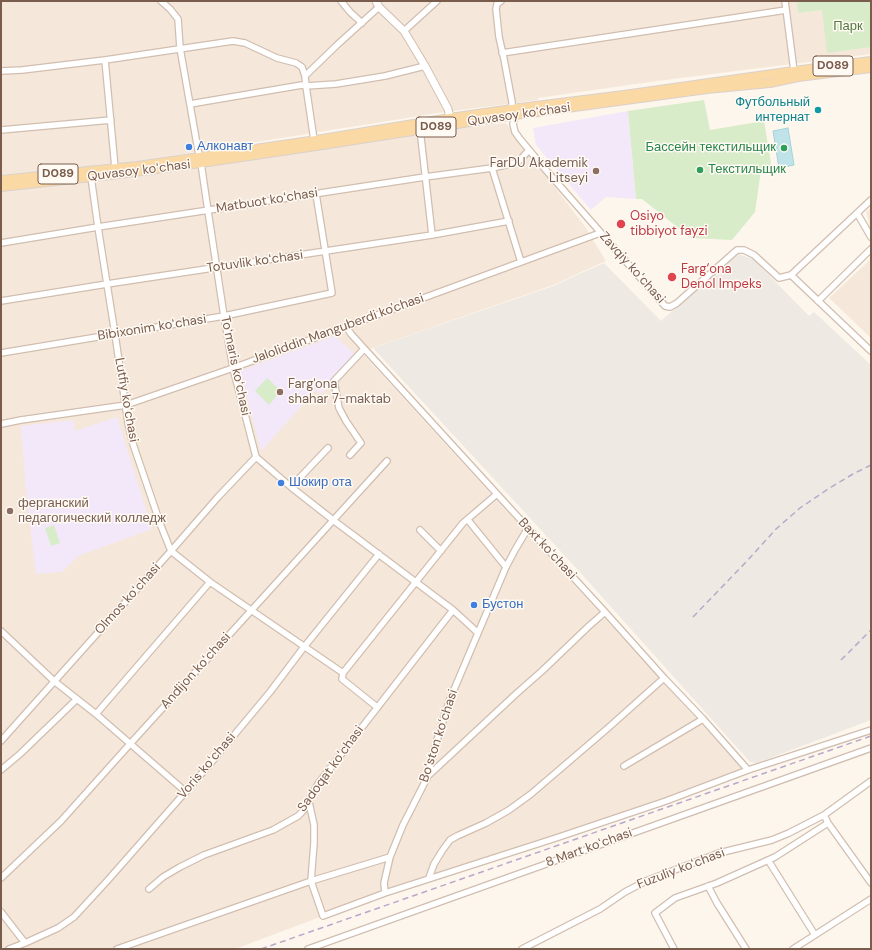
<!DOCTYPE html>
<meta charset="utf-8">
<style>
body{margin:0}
#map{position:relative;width:872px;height:950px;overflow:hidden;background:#fdf6ec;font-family:"DM Sans",sans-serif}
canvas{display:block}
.frame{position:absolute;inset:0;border:2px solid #7a5c4d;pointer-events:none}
</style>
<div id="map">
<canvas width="872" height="950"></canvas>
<div class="frame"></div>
</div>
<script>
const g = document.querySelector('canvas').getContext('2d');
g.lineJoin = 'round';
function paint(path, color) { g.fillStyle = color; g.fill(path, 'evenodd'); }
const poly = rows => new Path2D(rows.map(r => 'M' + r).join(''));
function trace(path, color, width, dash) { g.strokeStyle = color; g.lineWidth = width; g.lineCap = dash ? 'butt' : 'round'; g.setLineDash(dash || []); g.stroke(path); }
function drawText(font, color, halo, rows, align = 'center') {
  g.font = font + ' "DM Sans",sans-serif'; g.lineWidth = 3; g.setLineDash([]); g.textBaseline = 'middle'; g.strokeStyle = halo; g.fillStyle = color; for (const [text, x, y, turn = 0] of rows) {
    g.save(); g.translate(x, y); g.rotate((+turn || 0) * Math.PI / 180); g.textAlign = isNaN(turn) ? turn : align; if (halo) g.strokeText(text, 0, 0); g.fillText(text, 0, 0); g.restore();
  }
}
paint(poly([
 [1,1,871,1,871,54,657,81,538,98,538,100,438,113,119,164,1,175],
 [506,123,586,228,606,261,568,278,556,284,361,352,742,768,746,775,575,834,323,916,235,949,1,949,1,181],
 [871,207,871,230,866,212],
 [871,259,871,338,829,298]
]), '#f5e8da');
paint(poly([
 [737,254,753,259,809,316,814,312,871,365,871,720,757,763,750,762,577,569,373,348,556,285,568,279,604,263,661,321]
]), '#efe9e4');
paint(poly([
 [628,111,636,199,606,197,591,210,536,145,533,128],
 [335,336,356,355,321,394,316,390,261,451,240,371],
 [117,417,152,529,78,556,61,573,60,572,36,574,26,490,21,426,73,420,75,431]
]), '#f3e8fa');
paint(poly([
 [797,1,871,1,871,47,827,53,822,10,798,13],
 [704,100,710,130,764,121,772,169,761,170,755,212,732,240,691,238,642,199,636,199,628,111],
 [267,378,281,391,269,405,255,391],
 [54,525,60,543,51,546,45,528]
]), '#d8ecc9');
const water = poly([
 [788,128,794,165,779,168,773,131,788,128]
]);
paint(water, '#bfe3e8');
trace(water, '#a5d3da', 1);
const minor = poly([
 [161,1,170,9,178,19,180,48,198,150,201,163,208,211,224,316,233,368,256,457,291,487,333,520,453,610,464,620,478,633],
 [341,1,350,12,362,23],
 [501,1,497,4,496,9,499,37,504,59,512,102,512,109,515,115,513,124,515,132,520,139,545,169,665,306,670,307,677,303,737,250,744,250,754,255,779,278,791,275,871,200],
 [785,1,794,71],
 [404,31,437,1],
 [502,53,786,10],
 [105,60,115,168],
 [1,71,22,70,105,60,233,41,245,43,277,58,296,63,302,67,305,76,306,86,314,140],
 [305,76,337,45,379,7],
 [190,104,302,85,306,86,336,84,385,76,425,66],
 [420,129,432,235],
 [1,130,111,120],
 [492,168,521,262],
 [91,177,98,227,107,284,115,334,128,423,133,444,161,526,171,551,210,582,343,673,463,523,497,494],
 [857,213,871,237],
 [1,243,98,227,425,177,492,168,514,163,520,160,529,150],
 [791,275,871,351],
 [1,301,107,284,432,235,509,221],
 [818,301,871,249],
 [346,326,351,334,528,528,605,612,664,678,703,719,748,770],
 [1,353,224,316,332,293,316,194],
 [1,424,21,420,126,405,233,368,600,233],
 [350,455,361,443,346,421,339,408,334,381,364,349],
 [291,487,328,448],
 [468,520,506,567],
 [420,530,441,551],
 [1,631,54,681,96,714,186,792],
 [343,673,342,679,377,707],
 [96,714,210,582],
 [1,741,171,551,218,497,256,457],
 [624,766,703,719],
 [1,770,20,754,77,699],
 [430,774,517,693,542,671,589,626,605,612],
 [309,802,314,825,314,843,311,881,323,916,385,893,556,838,666,801,748,770,871,730],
 [824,815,828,823,871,883],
 [768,860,815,935],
 [1,878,61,821,130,744,387,461],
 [429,878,434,864,442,851,450,840,457,836,486,823,509,810,531,794,608,728,664,678],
 [708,886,717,903,746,949],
 [149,889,163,877,180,867,204,855,273,830,298,816,303,811,318,784,453,610],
 [385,893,384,883,390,857],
 [1,912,25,943],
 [9,949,25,943,58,928,74,917,108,880,210,764,270,692,304,647,379,554],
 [117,949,311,881,390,857,403,825,429,774,432,756,450,699,506,567,515,550,528,528],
 [308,949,871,748],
 [522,949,600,909,625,892,646,881,719,853,772,840,789,833,824,815,871,781],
 [674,949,655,913,675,898,717,883,775,857,828,823],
 [793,949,871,899]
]);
const tertiary = poly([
 [376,1,379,7,404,31,425,66,448,109,450,118]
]);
const primary = poly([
 [1,180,137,166,310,141,450,118,512,109,624,95,794,71,871,61],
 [1,187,119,174,201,163,316,146,515,115,707,89,770,83,798,77,871,68]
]);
trace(minor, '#d1beb0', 8);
trace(tertiary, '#d1beb0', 9);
trace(primary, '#dad1cd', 10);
trace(minor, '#fff', 5.5);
trace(tertiary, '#fff', 7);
trace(primary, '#fbd9a5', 8);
trace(poly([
 [693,617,747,561,776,529,800,508,828,489,853,474,871,465],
 [841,660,871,630],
 [261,949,871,736]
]), '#b9a8c9', 1.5, [6, 4]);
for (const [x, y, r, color] of [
 [818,110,4,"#0f9aa8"],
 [189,147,4,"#3f7fe0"],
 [784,148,4,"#2e9e5b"],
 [700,170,4,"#2e9e5b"],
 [596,171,4,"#8d6e63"],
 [621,224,5,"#e0444e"],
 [672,277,5,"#e0444e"],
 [280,392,4,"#8d6e63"],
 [281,483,4,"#3f7fe0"],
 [10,511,4,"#8d6e63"],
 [474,605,4,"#3f7fe0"]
]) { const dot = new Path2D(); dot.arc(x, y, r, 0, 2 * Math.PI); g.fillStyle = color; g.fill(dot); trace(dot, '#fffaf3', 1.5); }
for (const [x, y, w] of [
 [833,66,40],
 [436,127,40],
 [58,174,40]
]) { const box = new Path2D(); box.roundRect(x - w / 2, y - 10, w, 20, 3); g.fillStyle = '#fffaf3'; g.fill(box); trace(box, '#7a5c4d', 1); }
drawText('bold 12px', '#7a5c4d', null, [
 ["D089",833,66],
 ["D089",436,127],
 ["D089",58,174]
]);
drawText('13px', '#537a41', '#fffaf3', [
 ["Парк",848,27]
]);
drawText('13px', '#0d838f', '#fffaf3', [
 ["Футбольный",810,103],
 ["интернат",810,118]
], 'right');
drawText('13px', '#7a5c4d', '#fffaf3', [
 ["Quvasoy koʻchasi",519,115,-8],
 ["Quvasoy koʻchasi",139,171,-7],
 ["Matbuot koʻchasi",267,201,-9],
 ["Totuvlik koʻchasi",255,262,-8],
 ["Zavqiy koʻchasi",632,268,48],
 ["Bibixonim koʻchasi",152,328,-9],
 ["Jaloliddin Manguberdi ko'chasi",338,329,-20],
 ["Toʻmaris koʻchasi",235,366,78],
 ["Lutfiy koʻchasi",126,400,80],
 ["Baxt koʻchasi",547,549,47],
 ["Olmos koʻchasi",128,599,-48],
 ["Andijon koʻchasi",196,671,-48],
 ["Boʻston koʻchasi",439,736,-72],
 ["Voris koʻchasi",207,766,-50],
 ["Sadoqat koʻchasi",331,769,-54],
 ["8 Mart koʻchasi",589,848,-20],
 ["Fuzuliy koʻchasi",681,869,-21]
]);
drawText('13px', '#366cbe', '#fffaf3', [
 ["Алконавт",197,147],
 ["Шокир ота",289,483],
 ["Бустон",482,605]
], 'left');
drawText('13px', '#27864d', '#fffaf3', [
 ["Бассейн текстильщик",776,148],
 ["Текстильщик",708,170,"left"]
], 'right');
drawText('13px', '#785e54', '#fffaf3', [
 ["FarDU Akademik",588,164,"right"],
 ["Litseyi",588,179,"right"],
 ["Farg'ona",288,385],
 ["shahar 7-maktab",288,400],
 ["ферганский",18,504],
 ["педагогический колледж",18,519]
], 'left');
drawText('13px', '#be3a42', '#fffaf3', [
 ["Osiyo",630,217],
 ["tibbiyot fayzi",630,232],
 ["Farg‘ona",681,270],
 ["Denol Impeks",681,285]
], 'left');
</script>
